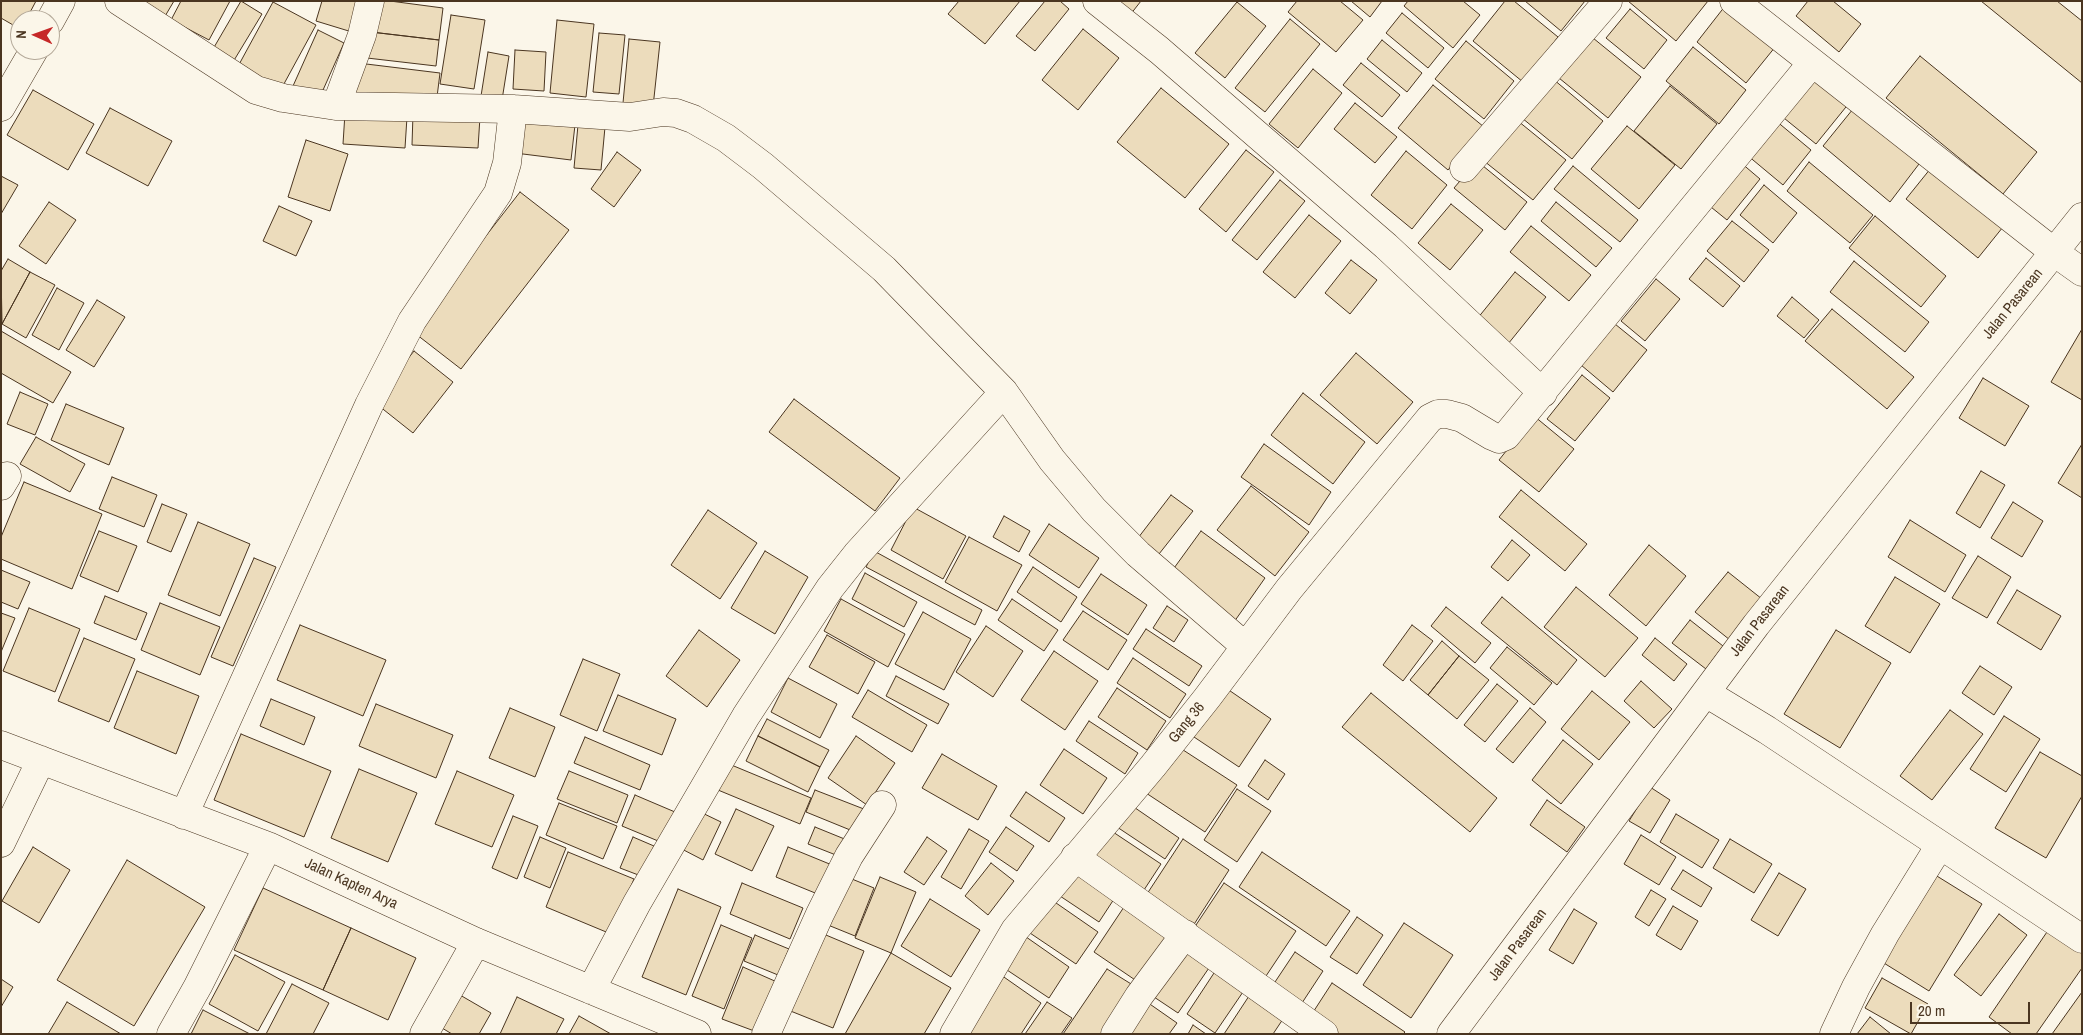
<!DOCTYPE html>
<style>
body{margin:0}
#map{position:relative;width:2083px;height:1035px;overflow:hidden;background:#fbf6e9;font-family:"Archivo Narrow",sans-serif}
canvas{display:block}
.frame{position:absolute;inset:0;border:2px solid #4a3520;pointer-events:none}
.north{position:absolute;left:10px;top:10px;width:50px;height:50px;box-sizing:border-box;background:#fbf6e9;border:1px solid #b4a999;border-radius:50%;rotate:272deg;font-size:14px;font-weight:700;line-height:20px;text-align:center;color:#4a3520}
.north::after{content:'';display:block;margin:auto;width:18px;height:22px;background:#c62828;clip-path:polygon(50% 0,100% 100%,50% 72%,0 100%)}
.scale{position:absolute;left:1910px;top:1002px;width:120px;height:22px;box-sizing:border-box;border:2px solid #4a3520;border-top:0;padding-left:6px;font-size:15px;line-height:18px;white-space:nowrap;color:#4a3520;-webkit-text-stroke:4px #fbf6e9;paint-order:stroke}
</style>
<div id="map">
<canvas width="2083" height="1035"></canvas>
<div class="frame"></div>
<div class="north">N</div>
<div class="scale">20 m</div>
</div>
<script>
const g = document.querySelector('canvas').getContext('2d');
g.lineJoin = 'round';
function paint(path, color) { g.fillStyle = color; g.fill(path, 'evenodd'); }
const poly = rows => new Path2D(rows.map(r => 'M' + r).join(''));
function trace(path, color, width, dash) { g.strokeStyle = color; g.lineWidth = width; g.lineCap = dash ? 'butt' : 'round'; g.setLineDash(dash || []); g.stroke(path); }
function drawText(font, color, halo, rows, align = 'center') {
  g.font = font + ' "Archivo Narrow",sans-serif'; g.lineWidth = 4; g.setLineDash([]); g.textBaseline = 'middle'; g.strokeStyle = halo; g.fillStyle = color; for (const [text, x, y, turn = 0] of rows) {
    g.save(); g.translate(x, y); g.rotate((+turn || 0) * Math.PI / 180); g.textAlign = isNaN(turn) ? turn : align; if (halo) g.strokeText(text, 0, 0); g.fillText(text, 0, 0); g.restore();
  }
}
const building = poly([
 [1,1,36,1,26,20,20,20,20,29,1,18,1,1],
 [125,1,174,1,161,23,125,1],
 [181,1,230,1,209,40,171,20,181,1],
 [241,1,262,14,233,62,213,49,241,1],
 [322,1,361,1,352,32,316,21,322,1],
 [374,1,390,1,443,8,439,40,371,32,374,1],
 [959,1,1020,1,985,44,948,14,959,1],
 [1045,1,1060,1,1069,9,1035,51,1016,36,1045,1],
 [1113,1,1141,1,1130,15,1113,1],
 [1297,1,1340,1,1363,20,1336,52,1288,12,1297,1],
 [1351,1,1382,1,1370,17,1351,1],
 [1408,1,1463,1,1480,15,1453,48,1404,6,1408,1],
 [1505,1,1514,1,1558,37,1523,82,1473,41,1505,1],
 [1525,1,1585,1,1561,31,1525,1],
 [1628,1,1708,1,1676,41,1628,1],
 [1729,1,1780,41,1746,83,1697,42,1729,1],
 [1808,1,1833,1,1861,24,1839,52,1796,16,1808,1],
 [1981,1,2057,1,2082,21,2082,83,1981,1],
 [273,2,316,25,279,93,236,70,273,2],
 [1237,2,1266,26,1225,78,1195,53,1237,2],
 [1630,9,1667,40,1644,69,1606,38,1630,9],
 [1402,13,1444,48,1428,68,1386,33,1402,13],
 [451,15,485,20,474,89,440,84,451,15],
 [1290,19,1320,44,1265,112,1235,88,1290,19],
 [557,20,594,24,586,97,550,93,557,20],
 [1083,29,1119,58,1078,110,1042,80,1083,29],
 [318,30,344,43,319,99,293,86,318,30],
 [371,32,439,40,436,66,367,58,371,32],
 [599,33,625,35,619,94,593,92,599,33],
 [1593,38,1641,77,1608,118,1559,78,1593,38],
 [629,39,660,42,653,107,623,103,629,39],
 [1382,40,1422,73,1407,92,1367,59,1382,40],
 [1466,41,1514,81,1484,119,1435,79,1466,41],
 [1693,47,1746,90,1719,124,1666,81,1693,47],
 [515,50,546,52,544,91,513,89,515,50],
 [488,52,509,56,502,100,481,96,488,52],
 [1920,56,2037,152,2003,194,1886,98,1920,56],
 [358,63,440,73,436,105,354,94,358,63],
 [1361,63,1400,95,1382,117,1343,85,1361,63],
 [1313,69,1342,93,1298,148,1269,124,1313,69],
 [1813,72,1850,102,1816,144,1779,114,1813,72],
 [1553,79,1603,121,1572,159,1522,118,1553,79],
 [1433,85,1484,127,1448,170,1398,128,1433,85],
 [1670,86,1717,124,1681,169,1634,131,1670,86],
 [1161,88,1229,144,1185,198,1117,142,1161,88],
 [33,90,94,124,68,170,7,135,33,90],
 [1355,103,1397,137,1375,163,1334,129,1355,103],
 [110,108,172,141,148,186,86,153,110,108],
 [1853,109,1919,164,1890,202,1823,146,1853,109],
 [345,113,407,117,405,148,343,144,345,113],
 [413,114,480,117,478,148,412,145,413,114],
 [519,118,575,125,571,160,515,153,519,118],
 [1775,120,1811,150,1783,185,1747,155,1775,120],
 [1518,121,1566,160,1533,200,1484,161,1518,121],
 [578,125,605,127,601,170,574,168,578,125],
 [1627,126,1675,165,1639,209,1591,169,1627,126],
 [306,140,348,154,330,211,288,197,306,140],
 [1246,150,1274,172,1226,232,1199,209,1246,150],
 [1406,151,1447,185,1412,229,1371,195,1406,151],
 [617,152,641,170,614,207,591,189,617,152],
 [1477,161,1527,202,1505,230,1454,188,1477,161],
 [1740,162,1760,179,1727,220,1706,203,1740,162],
 [1809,162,1873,215,1850,243,1787,191,1809,162],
 [1935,163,2007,222,1978,258,1906,199,1935,163],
 [1573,166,1638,220,1620,242,1554,189,1573,166],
 [1,176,18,185,1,214,1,176],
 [1280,180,1305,201,1257,260,1232,240,1280,180],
 [1764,185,1797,213,1773,243,1740,215,1764,185],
 [520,192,569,230,461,369,412,331,520,192],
 [49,202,76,220,46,264,19,246,49,202],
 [1556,202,1612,248,1596,267,1541,221,1556,202],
 [1451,204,1483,230,1450,270,1418,243,1451,204],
 [279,206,312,221,296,256,263,241,279,206],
 [1309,215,1341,241,1295,298,1263,272,1309,215],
 [1875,216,1946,276,1921,307,1849,248,1875,216],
 [1732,221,1769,250,1744,282,1707,251,1732,221],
 [1531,226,1591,275,1569,301,1510,252,1531,226],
 [1706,258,1740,286,1723,307,1689,279,1706,258],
 [8,259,30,272,2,324,1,271,8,259],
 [1351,260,1377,280,1350,314,1325,293,1351,260],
 [1854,261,1929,322,1905,352,1830,292,1854,261],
 [30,272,55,285,26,338,2,324,30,272],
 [1515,272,1546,297,1508,344,1477,319,1515,272],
 [1656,279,1680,299,1645,341,1621,321,1656,279],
 [57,288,84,303,59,350,32,335,57,288],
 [1792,297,1819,320,1804,338,1777,316,1792,297],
 [97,300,125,317,94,367,66,350,97,300],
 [1832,309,1914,377,1887,409,1805,341,1832,309],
 [1615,324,1647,350,1613,392,1581,365,1615,324],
 [2082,329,2082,400,2051,382,2082,329],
 [1,331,71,372,53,403,1,373,1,331],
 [414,351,453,382,413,433,374,402,414,351],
 [1356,353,1413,402,1377,444,1320,395,1356,353],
 [1582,375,1610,398,1575,441,1547,419,1582,375],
 [1983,378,2029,406,2005,446,1959,418,1983,378],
 [20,392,48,404,35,435,7,424,20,392],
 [1303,393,1365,442,1333,484,1271,435,1303,393],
 [794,399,900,478,875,511,769,432,794,399],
 [66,404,124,428,109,465,51,440,66,404],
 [1534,416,1574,449,1539,492,1499,460,1534,416],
 [36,437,85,464,70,492,20,464,36,437],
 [1264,444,1331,492,1309,525,1241,477,1264,444],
 [2082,444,2082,498,2058,483,2082,444],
 [1981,471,2005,485,1980,528,1956,513,1981,471],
 [112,477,157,495,144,527,99,509,112,477],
 [24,482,102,514,72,589,1,559,1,537,24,482],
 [1251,486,1309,532,1275,576,1217,530,1251,486],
 [1521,490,1587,544,1565,571,1499,517,1521,490],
 [1171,495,1193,511,1159,554,1138,538,1171,495],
 [2013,502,2043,521,2022,557,1991,538,2013,502],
 [162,504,187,514,171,552,147,542,162,504],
 [913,507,966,536,943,579,891,550,913,507],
 [708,510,757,543,720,599,671,565,708,510],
 [1004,516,1030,531,1019,552,993,537,1004,516],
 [1910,520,1966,555,1945,592,1888,557,1910,520],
 [198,522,250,544,220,616,168,595,198,522],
 [1049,524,1099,558,1079,588,1029,555,1049,524],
 [99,531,137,546,118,592,80,576,99,531],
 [1201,531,1265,578,1234,622,1169,575,1201,531],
 [969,537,1022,565,997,611,945,582,969,537],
 [1512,540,1530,555,1508,581,1491,567,1512,540],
 [1649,545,1686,576,1646,626,1609,595,1649,545],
 [765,551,808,577,775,634,731,608,765,551],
 [874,551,982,610,975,625,866,567,874,551],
 [1978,556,2011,577,1987,618,1952,598,1978,556],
 [254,558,276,567,233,666,211,657,254,558],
 [1033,567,1077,597,1061,622,1017,592,1033,567],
 [1,570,30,582,18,609,1,602,1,570],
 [1728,572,1762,599,1730,640,1695,612,1728,572],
 [865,573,917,602,904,627,852,599,865,573],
 [1101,574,1147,605,1128,635,1081,604,1101,574],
 [1895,577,1940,604,1910,653,1865,626,1895,577],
 [1576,587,1638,638,1605,677,1544,627,1576,587],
 [2017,590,2061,616,2041,650,1997,623,2017,590],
 [105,596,147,613,136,640,94,623,105,596],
 [1502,597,1577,660,1557,685,1481,623,1502,597],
 [841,599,905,634,888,667,824,631,841,599],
 [1012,599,1058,630,1044,651,998,620,1012,599],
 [160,603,220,627,200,675,141,650,160,603],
 [1167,606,1188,620,1174,642,1153,628,1167,606],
 [1446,607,1491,643,1475,663,1431,626,1446,607],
 [29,608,80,629,55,692,3,671,29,608],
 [1083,611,1127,640,1108,670,1063,640,1083,611],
 [923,612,971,639,944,690,895,664,923,612],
 [1,613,15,618,1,652,1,613],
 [1690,620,1723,646,1706,669,1672,643,1690,620],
 [300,625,386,660,363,716,277,680,300,625],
 [1412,625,1433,641,1403,681,1383,665,1412,625],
 [986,626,1023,651,993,697,956,672,986,626],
 [1146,629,1202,666,1189,686,1133,649,1146,629],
 [699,630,740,660,707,707,666,676,699,630],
 [1836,630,1891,663,1840,748,1784,714,1836,630],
 [827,635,875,662,858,694,809,667,827,635],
 [84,638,135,659,109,722,58,701,84,638],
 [1655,638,1687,664,1674,681,1642,655,1655,638],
 [1442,641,1459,656,1428,695,1410,680,1442,641],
 [1507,647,1552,683,1534,705,1490,668,1507,647],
 [1054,651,1098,681,1065,730,1021,700,1054,651],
 [1459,656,1489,680,1457,719,1428,695,1459,656],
 [1133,658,1186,694,1170,718,1117,683,1133,658],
 [583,659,620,674,597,731,560,715,583,659],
 [1980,666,2012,687,1994,715,1962,693,1980,666],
 [137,671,199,696,176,754,114,728,137,671],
 [896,676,949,704,938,724,886,696,896,676],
 [788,678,837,704,820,738,771,712,788,678],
 [1641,681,1672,709,1654,728,1624,701,1641,681],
 [1220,684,1271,719,1239,767,1188,733,1220,684],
 [1497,684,1518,701,1485,742,1464,725,1497,684],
 [1117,688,1166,721,1147,750,1098,717,1117,688],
 [868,690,927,725,912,752,852,717,868,690],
 [1592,691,1630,722,1599,760,1561,729,1592,691],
 [1371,693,1497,798,1470,832,1342,727,1371,693],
 [618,695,676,719,662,755,603,731,618,695],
 [271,699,315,717,304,745,260,726,271,699],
 [376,704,453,735,436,778,359,746,376,704],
 [510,708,555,727,535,777,489,758,510,708],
 [1530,708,1546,722,1513,763,1496,749,1530,708],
 [1950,710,1983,734,1932,800,1900,776,1950,710],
 [2004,716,2040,739,2006,792,1970,769,2004,716],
 [767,719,829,750,820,767,758,736,767,719],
 [1089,721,1138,753,1125,774,1076,741,1089,721],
 [241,734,331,771,304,837,214,800,241,734],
 [758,736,820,767,808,792,746,761,758,736],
 [856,736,895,763,867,805,828,778,856,736],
 [585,737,650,765,640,790,574,763,585,737],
 [1563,740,1593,764,1561,804,1532,780,1563,740],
 [1177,746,1237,785,1205,832,1146,793,1177,746],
 [1064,749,1107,778,1083,814,1040,785,1064,749],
 [2040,752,2082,776,2082,796,2046,858,1995,828,2040,752],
 [942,754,997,786,978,820,922,788,942,754],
 [1265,760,1285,774,1268,800,1248,786,1265,760],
 [729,764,811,798,800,824,718,790,729,764],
 [359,769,417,793,388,862,331,838,359,769],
 [457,771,514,795,492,847,435,824,457,771],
 [569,771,628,795,617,823,557,799,569,771],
 [1650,787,1670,800,1650,833,1629,821,1650,787],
 [1237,789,1271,811,1237,862,1204,840,1237,789],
 [815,790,869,811,860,834,806,812,815,790],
 [1026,792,1065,818,1049,842,1010,816,1026,792],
 [635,795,675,812,663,843,622,826,635,795],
 [1547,800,1585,827,1567,852,1530,825,1547,800],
 [1125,801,1179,838,1165,859,1111,823,1125,801],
 [559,803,617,826,603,859,546,835,559,803],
 [694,809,721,822,703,860,676,846,694,809],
 [736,809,774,826,752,871,715,854,736,809],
 [1676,814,1719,840,1702,868,1660,842,1676,814],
 [513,816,538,826,517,879,492,868,513,816],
 [1104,826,1161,864,1142,893,1085,855,1104,826],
 [815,827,847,840,841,857,808,844,815,827],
 [1006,827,1034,846,1017,871,989,852,1006,827],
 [969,829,989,841,961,889,941,877,969,829],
 [1641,835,1676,857,1659,885,1624,864,1641,835],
 [540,837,566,848,550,888,524,877,540,837],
 [633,837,654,846,641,876,620,868,633,837],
 [927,837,947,851,924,885,904,872,927,837],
 [1183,839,1229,870,1191,929,1145,897,1183,839],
 [1730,839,1772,864,1754,893,1713,868,1730,839],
 [33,847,70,870,39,923,2,901,33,847],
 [788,847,832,865,820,895,776,877,788,847],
 [568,852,634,879,611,934,546,907,568,852],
 [1262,852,1350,911,1326,946,1239,887,1262,852],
 [127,860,205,907,134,1026,57,980,127,860],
 [991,863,1014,881,988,915,965,896,991,863],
 [1078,870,1116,896,1099,922,1060,896,1078,870],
 [1683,870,1712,888,1701,907,1671,889,1683,870],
 [1779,873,1806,889,1778,936,1751,920,1779,873],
 [1932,873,1982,904,1929,991,1879,960,1932,873],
 [842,875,874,888,855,936,823,923,842,875],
 [880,877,916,892,891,953,855,938,880,877],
 [742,883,803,908,790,939,730,914,742,883],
 [1224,883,1296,931,1266,976,1194,928,1224,883],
 [263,888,351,928,323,990,234,950,263,888],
 [678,889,721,907,686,995,642,977,678,889],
 [1651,890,1666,899,1649,926,1635,917,1651,890],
 [1046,896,1098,932,1076,964,1024,929,1046,896],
 [930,899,980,930,951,977,901,946,930,899],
 [1673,906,1698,921,1681,950,1656,935,1673,906],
 [1124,907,1174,940,1144,986,1094,952,1124,907],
 [1574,909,1597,923,1573,964,1549,950,1574,909],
 [1999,914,2027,935,1981,996,1954,975,1999,914],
 [1357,917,1383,935,1357,974,1330,957,1357,917],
 [1404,923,1453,955,1411,1018,1363,985,1404,923],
 [721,925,752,938,724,1009,692,996,721,925],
 [351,928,416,958,388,1020,323,990,351,928],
 [2049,929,2082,952,2082,968,2036,1034,2012,1034,1989,1017,2049,929],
 [814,930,864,951,833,1028,783,1008,814,930],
 [1019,932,1069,967,1049,998,998,964,1019,932],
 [755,935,789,949,778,975,744,961,755,935],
 [1180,945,1211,965,1178,1013,1148,993,1180,945],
 [1295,952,1323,971,1300,1006,1271,988,1295,952],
 [891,953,951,988,924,1034,845,1034,891,953],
 [235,955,285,982,258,1031,209,1004,235,955],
 [743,967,777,982,757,1032,722,1019,743,967],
 [1107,969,1136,987,1105,1034,1063,1034,1107,969],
 [1216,970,1245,989,1215,1033,1187,1014,1216,970],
 [1001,975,1041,1003,1021,1034,962,1034,1001,975],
 [1882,978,1928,1004,1911,1034,1865,1008,1882,978],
 [1,979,13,987,1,1007,1,979],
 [1332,983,1405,1032,1403,1034,1328,1034,1308,1020,1332,983],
 [292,984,329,1003,313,1034,266,1034,292,984],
 [2082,992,2082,1034,2052,1034,2082,992],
 [1251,993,1285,1016,1273,1034,1224,1034,1251,993],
 [460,995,491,1013,479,1034,452,1034,442,1028,460,995],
 [517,997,564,1019,556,1034,500,1034,517,997],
 [1144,1000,1177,1023,1169,1034,1130,1034,1144,1000],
 [67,1002,121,1034,48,1034,67,1002],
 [1047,1002,1072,1018,1061,1034,1025,1034,1047,1002],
 [203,1010,250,1034,191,1034,203,1010],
 [579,1016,611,1034,569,1034,579,1016],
 [1870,1017,1891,1034,1857,1034,1870,1017],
 [1193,1025,1206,1034,1188,1034,1193,1025]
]);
paint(building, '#ecdcbc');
trace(building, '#4a3520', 1);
const minor = poly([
 [119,1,256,90,283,98,336,106,362,35,370,1],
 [1097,1,1159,50,1386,246,1543,393],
 [1734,1,2054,252,2082,272],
 [50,21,61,1],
 [336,106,513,109,630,117,663,112,676,113,693,119,726,138,763,166,884,269,1004,392,1052,460,1094,510,1138,554,1245,646],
 [1,107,34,50],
 [1464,168,1608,1],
 [1,486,7,476],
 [1706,693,1767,730,2082,939],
 [1,745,268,846,476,942,697,1034],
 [184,815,369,405,412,321,498,193,507,163,513,109],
 [1,843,41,760],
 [1075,857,1324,1034],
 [591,990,637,903,746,716,830,588,857,554,1004,392],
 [171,1034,198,986,268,846],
 [424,1034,476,942],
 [766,1034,820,914,849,856,882,805],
 [954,1034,1015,930,1153,766,1207,698,1289,589,1430,418,1438,414,1447,414,1462,418,1492,436,1499,439,1506,436,1812,63],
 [1115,1034,1139,996,1185,934],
 [1451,1034,1756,625,2082,217],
 [1834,1034,1856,987,1885,934,1940,845]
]);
trace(minor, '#4a3520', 29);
trace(minor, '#fbf6e9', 28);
drawText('15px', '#4a3520', '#fbf6e9', [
 ["Jalan Pasarean",2013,304,-51],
 ["Jalan Pasarean",1760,621,-52],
 ["Gang 36",1187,723,-51],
 ["Jalan Kapten Arya",351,884,25],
 ["Jalan Pasarean",1518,945,-53]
]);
</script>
